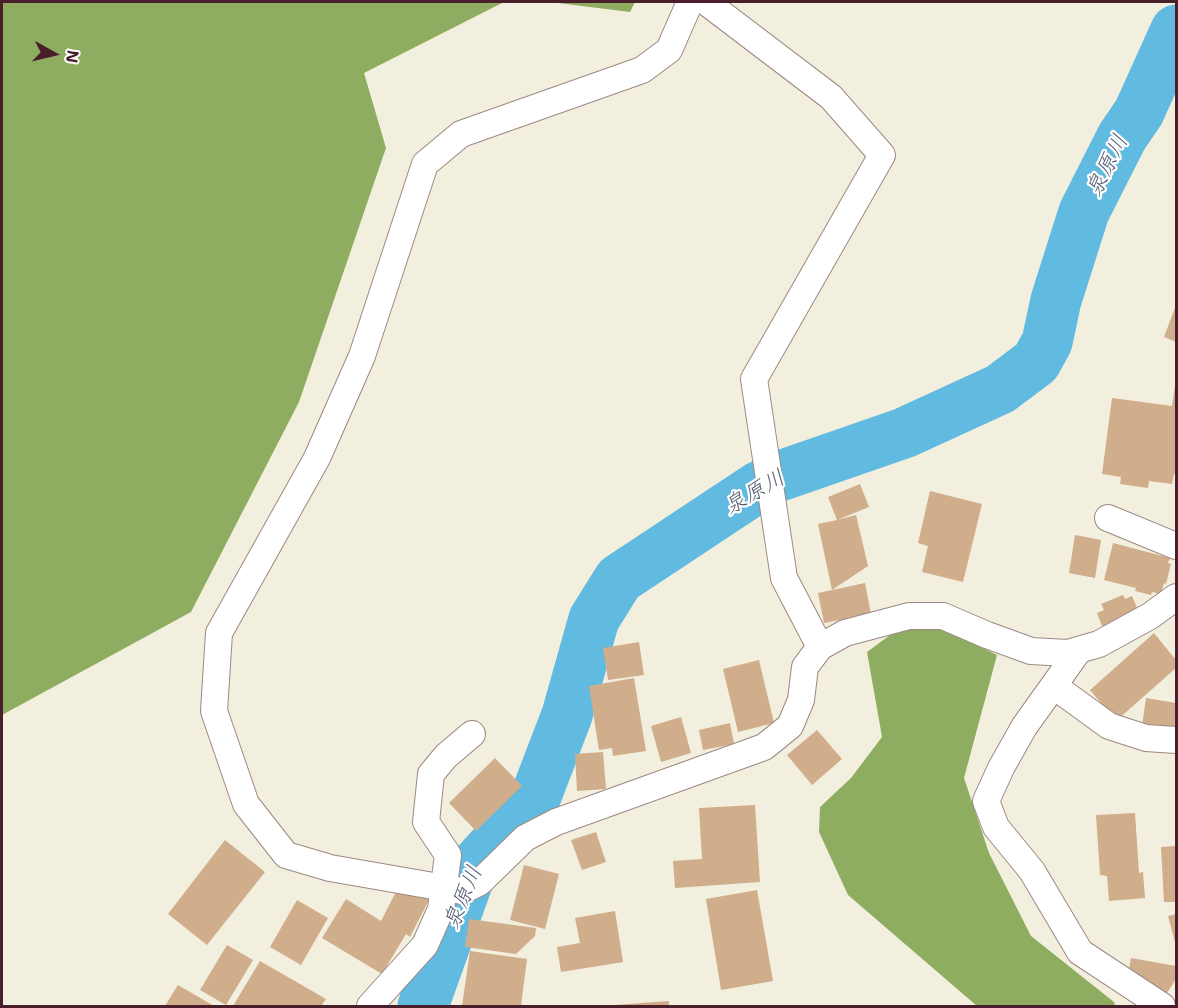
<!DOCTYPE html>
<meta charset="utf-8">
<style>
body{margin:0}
#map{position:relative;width:1178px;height:1008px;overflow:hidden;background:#f3efde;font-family:"Shantell Sans",sans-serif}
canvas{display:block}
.frame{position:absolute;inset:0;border:3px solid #4a1f2b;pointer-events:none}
.north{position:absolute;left:24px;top:24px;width:60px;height:60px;-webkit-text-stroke:4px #fff;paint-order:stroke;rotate:98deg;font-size:16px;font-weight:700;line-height:24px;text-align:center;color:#4a1f2b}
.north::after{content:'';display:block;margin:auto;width:21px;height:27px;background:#4a1f2b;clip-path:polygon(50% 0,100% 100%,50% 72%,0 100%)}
</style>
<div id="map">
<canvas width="1178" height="1008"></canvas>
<div class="frame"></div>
<div class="north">N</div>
</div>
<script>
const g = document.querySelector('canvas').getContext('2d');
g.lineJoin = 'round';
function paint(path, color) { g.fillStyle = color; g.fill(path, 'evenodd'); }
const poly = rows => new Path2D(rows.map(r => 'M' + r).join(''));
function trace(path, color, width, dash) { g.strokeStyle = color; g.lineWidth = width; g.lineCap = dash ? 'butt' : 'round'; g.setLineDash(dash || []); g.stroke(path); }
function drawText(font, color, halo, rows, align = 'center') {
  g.font = font + ' "Shantell Sans","Klee One",sans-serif'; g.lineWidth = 4.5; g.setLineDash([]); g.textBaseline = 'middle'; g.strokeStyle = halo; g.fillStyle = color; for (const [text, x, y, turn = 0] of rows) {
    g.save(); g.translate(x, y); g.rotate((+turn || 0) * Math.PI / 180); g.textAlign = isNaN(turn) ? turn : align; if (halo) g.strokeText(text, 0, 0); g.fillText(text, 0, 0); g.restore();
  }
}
paint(poly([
 [2,2,504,2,364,73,386,148,299,402,191,612,2,715],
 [550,2,635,2,630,12],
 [938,626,997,655,964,778,989,853,1031,936,1114,1002,1115,1006,977,1006,848,895,819,832,820,807,851,778,882,737,867,652,897,630]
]), '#8fad60');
trace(poly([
 [423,1006,472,869,534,801,567,715,594,619,619,579,758,487,777,477,904,433,1000,389,1036,362,1047,342,1056,300,1084,212,1122,137,1139,112,1176,30]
]), '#61badf', 51);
paint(poly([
 [1176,305,1176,342,1164,337],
 [1175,385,1176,385,1176,474,1174,474,1172,484,1149,481,1148,488,1120,484,1121,477,1102,474,1112,398,1172,406],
 [860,484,869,507,837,520,856,515,868,566,832,590,818,524,837,520,828,497],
 [930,491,982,504,963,582,922,572,928,546,918,543],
 [1075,535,1101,540,1095,578,1069,573],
 [1113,543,1170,558,1168,563,1171,564,1166,584,1164,583,1161,594,1152,592,1151,595,1135,591,1136,588,1104,580],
 [865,583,871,614,824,623,818,593],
 [1123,595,1125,599,1132,596,1140,615,1104,631,1097,613,1104,610,1101,604],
 [1154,633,1176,660,1176,668,1116,721,1090,690],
 [639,642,644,675,608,680,603,648],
 [759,660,774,723,738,732,723,669],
 [634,678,646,751,613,756,612,748,599,750,589,686],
 [1146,698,1176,703,1176,732,1142,726],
 [681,717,691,753,661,762,651,726],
 [730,723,734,744,703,750,699,730],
 [817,730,842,759,812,785,787,755],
 [603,752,606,789,577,791,575,754],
 [495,758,522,786,476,831,449,803],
 [755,805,760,882,675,888,673,861,702,859,699,808],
 [1135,813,1139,873,1143,872,1145,898,1109,901,1107,876,1100,875,1096,815],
 [596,832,606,862,582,870,571,840],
 [225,840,265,872,207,945,168,914],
 [1176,846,1176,902,1164,902,1161,847],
 [524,865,559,874,545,929,510,920],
 [401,882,431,896,410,937,406,934,382,974,322,938,346,899,381,921],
 [757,890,773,981,721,990,706,899],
 [297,900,328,918,301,965,270,947],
 [615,911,623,962,561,972,557,947,580,943,575,918],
 [1176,914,1176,946,1168,916],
 [469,919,536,928,535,936,516,954,465,947],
 [227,945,253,960,226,1005,200,990],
 [470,951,527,959,521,1006,462,1006],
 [1131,958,1176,966,1176,979,1165,996,1128,975],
 [260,961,326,999,321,1006,233,1006],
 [178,985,214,1006,165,1006],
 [669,1001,669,1006,615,1006,615,1005]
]), '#d0ad8b');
const street = poly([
 [690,2,669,50,642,70,461,134,425,164,362,356,317,458,219,633,214,711,246,804,286,855,330,868,462,891,480,882,525,838,556,822,764,747,790,726,801,700,805,667,820,647,845,633,909,616,943,616,987,635,1031,651,1068,653,1099,644,1150,616,1176,597],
 [706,2,831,97,882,155,754,379,784,578,820,647],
 [1108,518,1176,546],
 [1079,650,1024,727,1001,768,986,801,996,827,1032,871,1080,952,1162,1006],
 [1054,686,1109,726,1146,738,1176,740],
 [370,1006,425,945,441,909,448,855,426,822,431,774,446,756,472,734]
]);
trace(street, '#9e8784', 28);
trace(street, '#fff', 26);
drawText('italic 22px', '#535d73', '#fff', [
 ["泉原川",1108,166,-63],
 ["泉原川",755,493,-30],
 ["泉原川",464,898,-67]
]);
</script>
